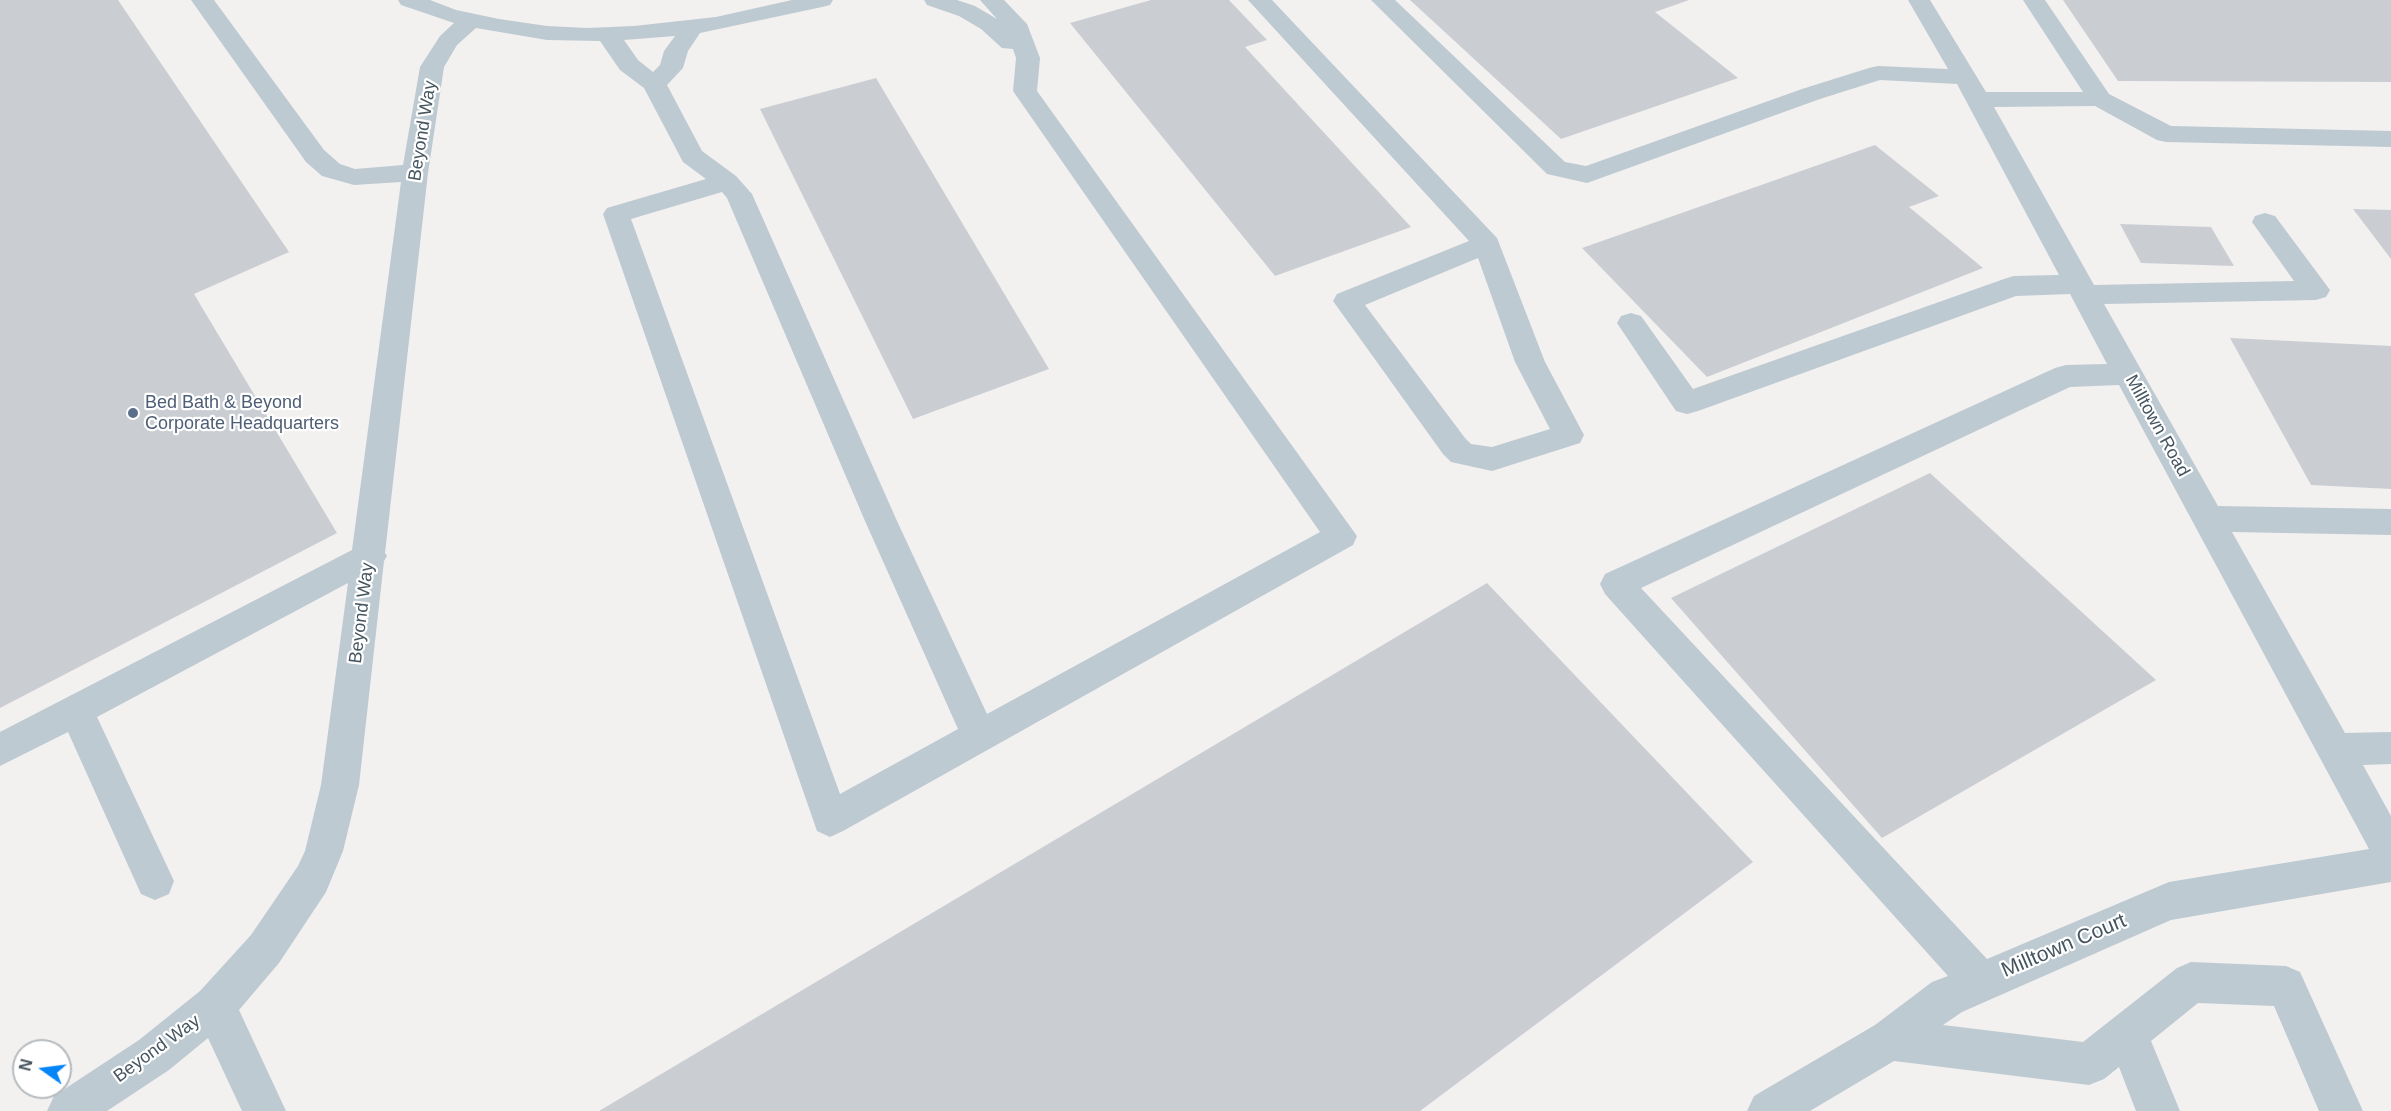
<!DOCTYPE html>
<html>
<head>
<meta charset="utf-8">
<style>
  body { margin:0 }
  #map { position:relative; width:2391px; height:1111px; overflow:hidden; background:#f3f0f0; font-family:Arial,sans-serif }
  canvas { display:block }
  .north { position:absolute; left:12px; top:1039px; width:60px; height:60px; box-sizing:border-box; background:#fff; border:2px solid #b5bbbf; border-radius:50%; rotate:284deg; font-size:16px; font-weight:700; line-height:24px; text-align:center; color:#465660 }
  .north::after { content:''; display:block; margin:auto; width:21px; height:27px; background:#0586f8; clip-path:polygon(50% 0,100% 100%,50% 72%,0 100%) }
</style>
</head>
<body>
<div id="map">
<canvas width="2391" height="1111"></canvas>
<div class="north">N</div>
</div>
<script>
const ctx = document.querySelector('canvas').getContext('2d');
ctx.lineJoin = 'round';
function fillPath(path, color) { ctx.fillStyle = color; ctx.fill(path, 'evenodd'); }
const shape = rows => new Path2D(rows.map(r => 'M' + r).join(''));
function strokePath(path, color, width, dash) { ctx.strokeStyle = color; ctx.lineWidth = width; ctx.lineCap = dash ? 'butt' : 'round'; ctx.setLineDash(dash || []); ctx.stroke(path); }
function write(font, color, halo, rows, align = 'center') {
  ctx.font = font + ' Arial,sans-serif'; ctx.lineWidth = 4.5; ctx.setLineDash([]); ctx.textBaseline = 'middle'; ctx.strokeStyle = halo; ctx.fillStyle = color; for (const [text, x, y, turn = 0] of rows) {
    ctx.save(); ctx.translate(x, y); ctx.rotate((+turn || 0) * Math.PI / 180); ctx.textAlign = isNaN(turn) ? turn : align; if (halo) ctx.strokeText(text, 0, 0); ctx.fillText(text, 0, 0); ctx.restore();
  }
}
fillPath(shape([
  [0,0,118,0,289,252,194,294,337,533,0,708],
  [1151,0,1229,0,1267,40,1245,47,1411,227,1275,276,1070,23],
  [1410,0,1689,0,1655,12,1738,78,1561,139],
  [2063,0,2391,0,2391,82,2118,81],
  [876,78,1049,369,913,419,760,109],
  [1875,145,1939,196,1909,207,1983,268,1707,377,1582,248],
  [2353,209,2391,210,2391,259],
  [2120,224,2211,227,2234,266,2141,263],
  [2230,338,2391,346,2391,489,2311,485],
  [1930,473,2156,680,1882,838,1671,598],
  [1487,583,1753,862,1420,1111,599,1111]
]), '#caced3');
fillPath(shape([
  [191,0,214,0,324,150,340,164,355,169,403,165,420,67,440,36,454,23,401,5,398,0,430,0,456,10,499,19,547,26,587,28,634,26,716,17,792,0,833,0,830,5,822,7,700,33,688,51,683,68,667,85,702,151,736,176,752,194,897,521,987,714,1320,532,1013,91,1016,58,1013,49,1002,48,981,29,959,16,927,5,924,0,957,0,975,6,997,19,980,0,1004,0,1027,24,1040,58,1037,91,1357,536,1353,545,843,831,830,837,817,831,603,214,607,208,706,179,683,162,644,88,620,70,600,41,547,40,476,28,457,45,444,67,428,173,385,553,387,556,384,561,359,785,343,851,326,892,279,963,239,1010,286,1111,242,1111,208,1038,169,1070,107,1111,47,1111,54,1096,139,1040,200,991,251,935,298,866,305,851,321,785,348,583,97,717,174,881,169,894,155,900,141,894,68,732,0,766,0,732,352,550,401,182,354,185,322,176,306,162,191,0],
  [675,36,664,51,660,65,653,72,638,60,624,40,675,36],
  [722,192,727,198,865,521,958,729,840,794,631,219,722,192],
  [1248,0,1272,0,1497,238,1545,362,1584,435,1580,443,1492,471,1451,462,1443,454,1333,301,1337,294,1469,241,1248,0],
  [1478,258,1515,362,1550,429,1492,447,1471,444,1465,438,1365,305,1478,258],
  [1371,0,1395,0,1565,162,1586,166,1802,89,1869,68,1878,66,1948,69,1908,0,1930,0,1986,92,2083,92,2023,0,2045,0,2109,94,2171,126,2391,131,2391,147,2166,142,2157,140,2095,106,1994,107,2094,285,2294,281,2252,222,2255,216,2265,213,2275,216,2330,290,2326,297,2316,300,2104,304,2218,506,2391,509,2391,535,2232,532,2345,733,2391,732,2391,764,2363,765,2391,816,2391,882,2171,920,1962,1012,1943,1025,2083,1042,2177,968,2191,962,2286,966,2300,972,2363,1111,2319,1111,2274,1006,2198,1003,2151,1041,2180,1111,2136,1111,2119,1067,2104,1079,2089,1085,1894,1061,1810,1111,1747,1111,1754,1096,1875,1025,1932,982,1948,976,1605,594,1600,584,1605,574,2055,368,2066,365,2107,364,2070,294,2016,296,1698,411,1687,414,1676,411,1617,323,1621,316,1631,313,1641,316,1693,389,2004,279,2014,276,2059,275,1957,84,1880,80,1820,99,1587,183,1547,174,1371,0],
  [2119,385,2369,849,2169,882,1987,959,1641,588,2070,387,2119,385]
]), '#bdcad1');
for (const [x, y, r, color] of [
  [133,413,6,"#5c6f8a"]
]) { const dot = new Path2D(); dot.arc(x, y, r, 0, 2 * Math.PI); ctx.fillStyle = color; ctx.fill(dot); strokePath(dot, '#fff', 2); }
write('18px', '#465660', '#fff', [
  ["Beyond Way",423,131,-81],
  ["Milltown Road",2157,426,61],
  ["Beyond Way",362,613,-83],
  ["Beyond Way",157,1049,-36]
]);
write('18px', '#4e5e75', '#fff', [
  ["Bed Bath & Beyond",145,403],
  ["Corporate Headquarters",145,424]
], 'left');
write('21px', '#465660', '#fff', [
  ["Milltown Court",2064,946,-23]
]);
</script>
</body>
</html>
